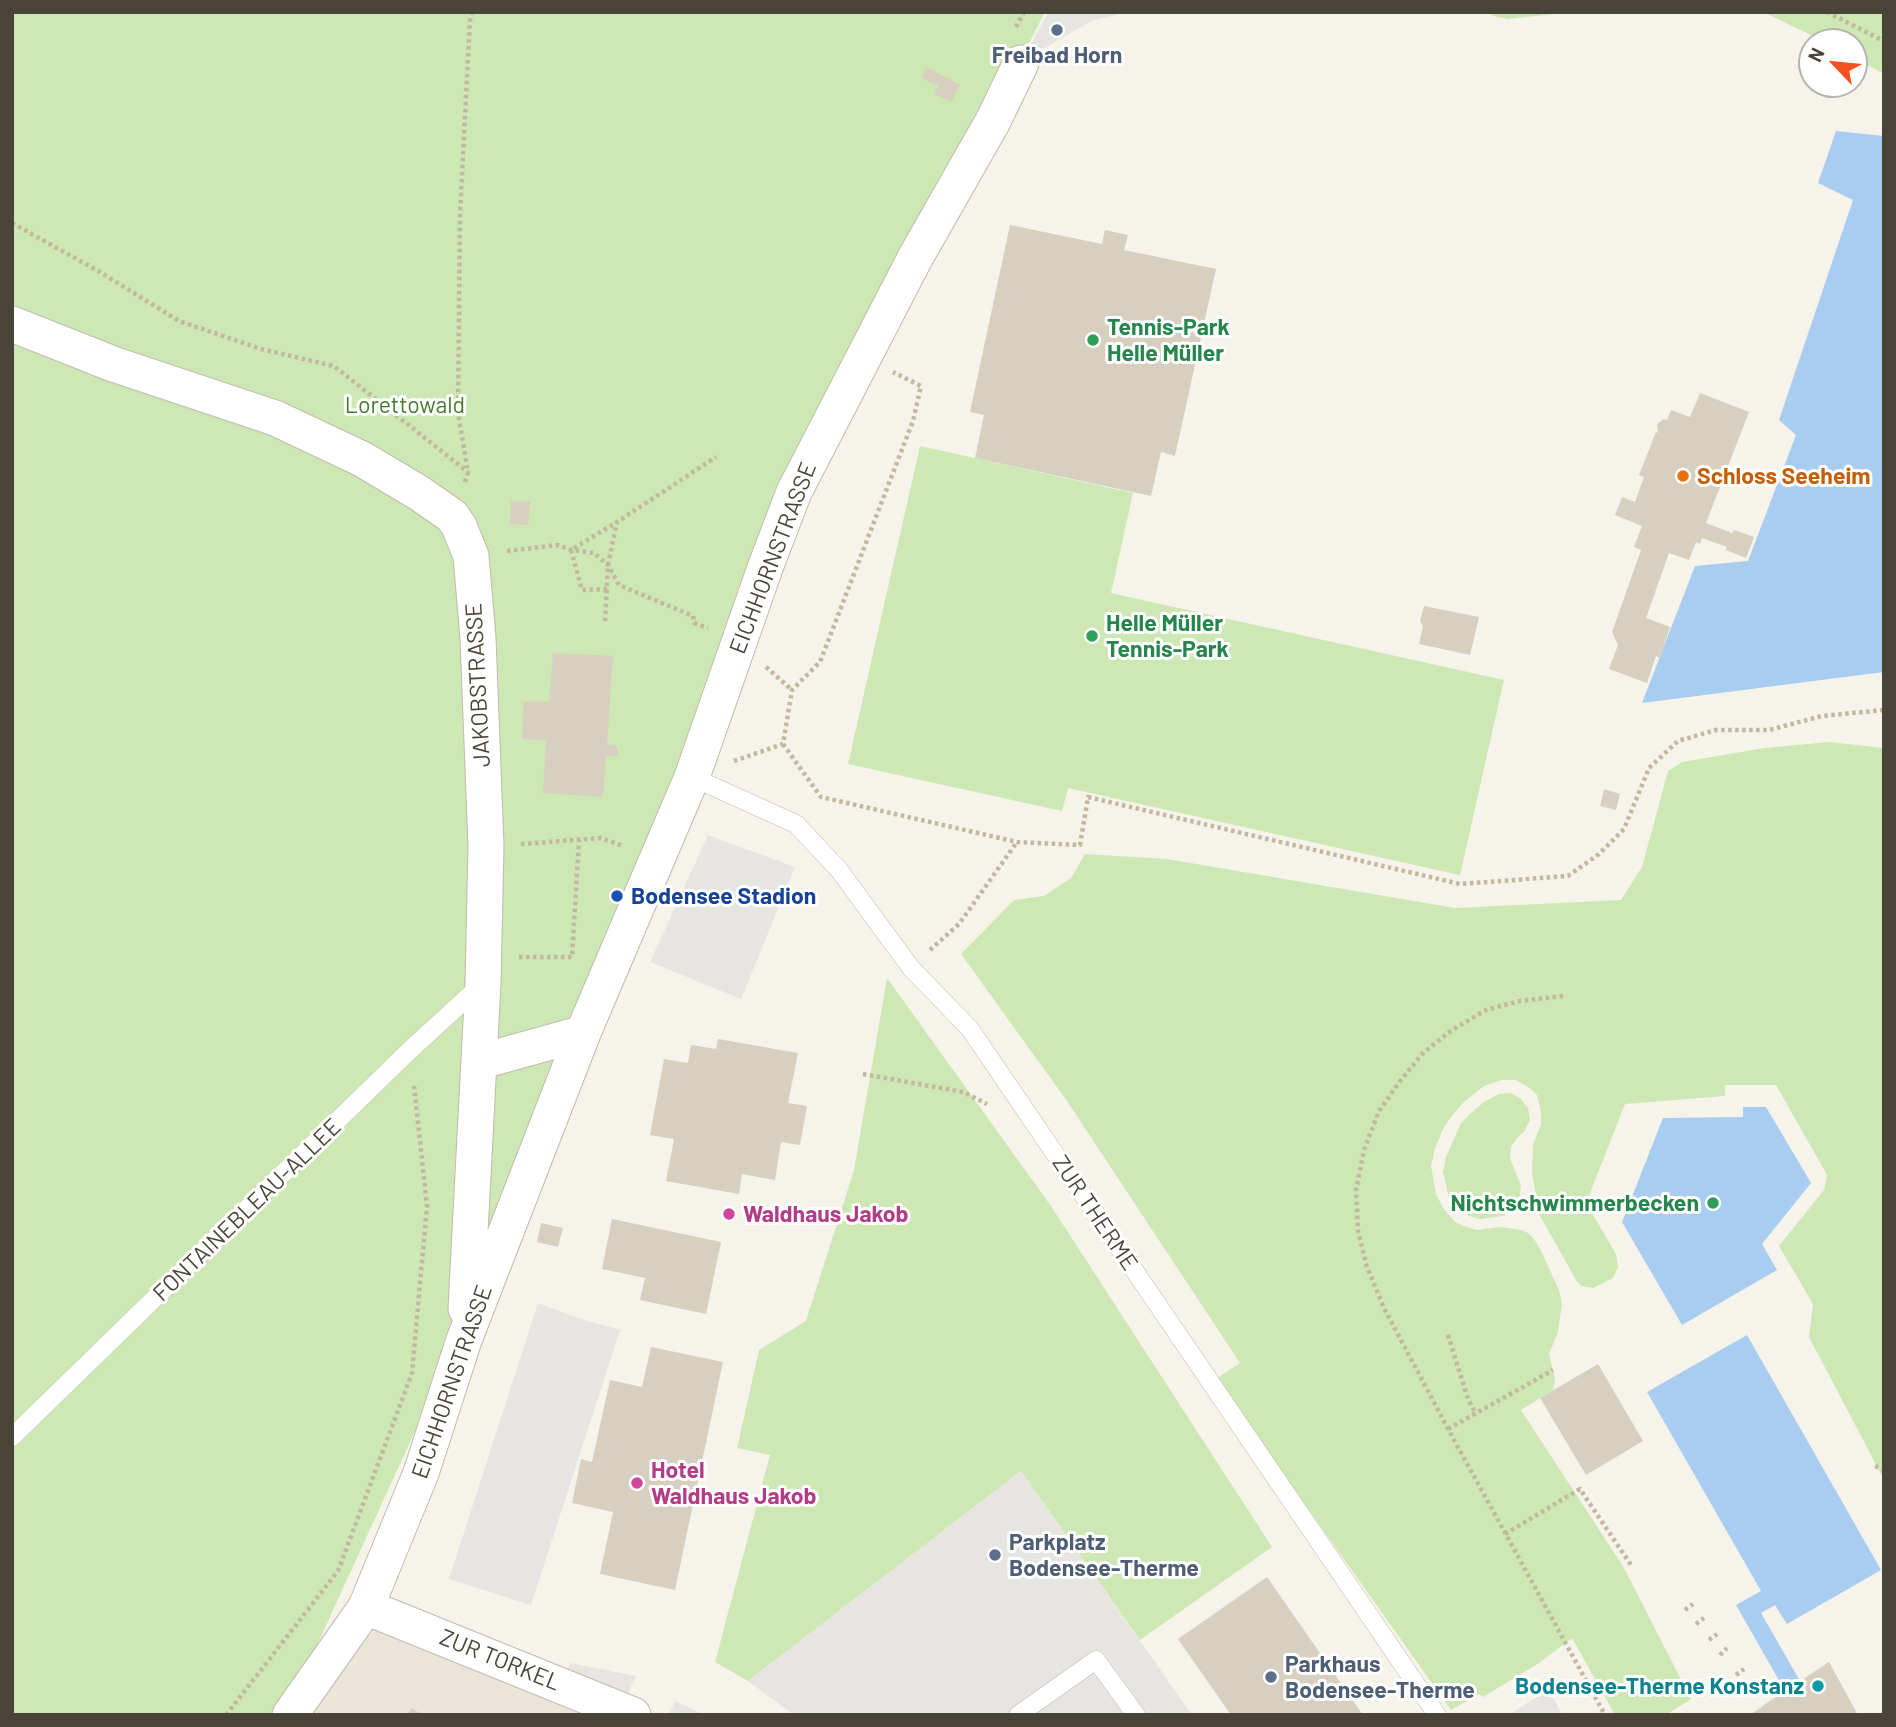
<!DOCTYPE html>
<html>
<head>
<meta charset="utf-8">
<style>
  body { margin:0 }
  #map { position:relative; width:1896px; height:1727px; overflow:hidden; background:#f5f3ea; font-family:Barlow,sans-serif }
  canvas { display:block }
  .frame { position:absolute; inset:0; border:14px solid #494438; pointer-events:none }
  .north { position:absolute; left:1798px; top:28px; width:70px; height:70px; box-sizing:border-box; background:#fff; border:2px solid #b6b4af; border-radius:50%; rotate:296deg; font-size:19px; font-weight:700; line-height:28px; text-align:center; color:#494438 }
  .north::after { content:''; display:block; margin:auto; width:24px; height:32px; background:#f75020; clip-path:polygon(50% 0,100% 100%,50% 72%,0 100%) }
</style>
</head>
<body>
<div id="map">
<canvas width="1896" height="1727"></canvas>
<div class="frame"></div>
<div class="north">N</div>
</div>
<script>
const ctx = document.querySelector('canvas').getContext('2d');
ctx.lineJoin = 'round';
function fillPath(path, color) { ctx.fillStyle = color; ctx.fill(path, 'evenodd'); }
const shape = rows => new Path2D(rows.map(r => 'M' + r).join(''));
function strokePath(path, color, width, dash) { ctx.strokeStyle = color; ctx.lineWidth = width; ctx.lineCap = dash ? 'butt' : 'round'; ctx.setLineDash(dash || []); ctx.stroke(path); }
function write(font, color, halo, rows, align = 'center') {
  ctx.font = font + ' Barlow,sans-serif'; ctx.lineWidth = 6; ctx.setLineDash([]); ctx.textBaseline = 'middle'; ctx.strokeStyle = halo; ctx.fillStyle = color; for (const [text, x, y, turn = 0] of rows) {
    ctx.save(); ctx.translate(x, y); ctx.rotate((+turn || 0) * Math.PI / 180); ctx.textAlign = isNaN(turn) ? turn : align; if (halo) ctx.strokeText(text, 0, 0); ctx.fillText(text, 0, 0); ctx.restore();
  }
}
fillPath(shape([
  [366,1607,633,1715,299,1715]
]), '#e9e5d9');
fillPath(shape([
  [12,12,1045,12,770,548,448,1359,285,1715,12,1715],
  [1486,12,1573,12,1508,19,1494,16],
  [1763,12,1884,12,1884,74,1854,57,1854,42,1825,42],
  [920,446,1133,493,1111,593,1504,680,1460,875,1068,788,1062,811,848,764],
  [1829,742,1884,748,1884,1480,1809,1337,1813,1304,1779,1246,1824,1190,1827,1175,1776,1085,1725,1085,1725,1096,1625,1104,1586,1203,1616,1254,1618,1267,1613,1278,1593,1288,1581,1286,1576,1280,1539,1214,1532,1172,1533,1145,1541,1124,1541,1112,1537,1095,1531,1089,1516,1080,1501,1080,1484,1086,1463,1103,1450,1118,1442,1131,1435,1149,1431,1166,1436,1194,1443,1208,1455,1222,1464,1226,1476,1230,1500,1227,1521,1230,1528,1233,1534,1239,1540,1249,1559,1290,1562,1304,1558,1332,1549,1354,1555,1379,1553,1390,1521,1410,1624,1568,1691,1699,1666,1715,1615,1715,1572,1638,1539,1663,1483,1697,1479,1694,1451,1710,1216,1379,1240,1363,1067,1101,961,954,1014,900,1044,896,1071,878,1085,854,1167,859,1455,908,1621,900,1642,867,1668,771,1682,762,1765,748],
  [887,978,1051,1206,1272,1547,1140,1640,1021,1471,748,1681,715,1662,770,1455,737,1448,759,1350,806,1321,854,1170],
  [1510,1093,1520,1098,1528,1108,1530,1120,1524,1132,1517,1138,1511,1147,1510,1159,1521,1185,1520,1195,1515,1208,1503,1216,1480,1219,1469,1216,1456,1208,1449,1198,1443,1172,1446,1157,1461,1123,1471,1113,1484,1102,1499,1094]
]), '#cde8b4');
fillPath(shape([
  [1048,12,1130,12,1094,20,1058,40,1021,63],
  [708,835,795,867,741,999,650,962],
  [538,1303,581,1319,620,1330,531,1605,449,1579],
  [1021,1471,1192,1715,794,1715,748,1681],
  [570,1663,636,1676,624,1702,564,1677],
  [1549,1689,1562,1715,1509,1715],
  [675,1701,705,1715,668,1715]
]), '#e7e5e2');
fillPath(shape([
  [1836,131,1884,136,1884,672,1642,703,1695,566,1748,561,1796,435,1779,420,1853,200,1818,183],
  [1743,1107,1766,1107,1811,1183,1762,1244,1777,1270,1682,1325,1622,1222,1663,1118,1743,1117],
  [1747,1335,1881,1570,1787,1624,1775,1605,1761,1613,1800,1681,1785,1691,1736,1605,1761,1591,1647,1392]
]), '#a8cdf0');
fillPath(shape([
  [926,67,960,85,951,102,934,94,938,86,921,78],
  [1010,225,1102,244,1105,230,1128,235,1124,250,1216,269,1175,456,1161,452,1151,496,975,458,984,415,970,412],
  [1700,393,1749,412,1706,523,1732,533,1734,530,1754,537,1746,558,1726,550,1727,547,1702,538,1700,544,1696,542,1689,560,1669,553,1646,618,1670,627,1660,658,1656,656,1647,683,1609,669,1618,645,1612,632,1641,550,1634,547,1642,526,1615,515,1622,497,1635,502,1644,477,1639,475,1656,432,1658,433,1657,424,1664,419,1667,420,1671,410,1690,417],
  [511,501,530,502,528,525,510,524],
  [1424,606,1479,617,1470,655,1419,644,1423,626,1420,621],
  [553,653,613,656,607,744,616,745,618,752,616,756,606,757,603,797,543,793,546,740,522,739,524,701,549,702],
  [1604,789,1620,794,1616,810,1600,806],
  [718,1039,798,1053,788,1103,807,1106,800,1145,781,1142,775,1180,742,1174,739,1194,666,1181,674,1139,650,1135,664,1059,688,1063,691,1045,716,1049],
  [612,1219,721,1242,706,1314,640,1300,645,1278,602,1269],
  [541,1223,563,1228,558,1247,537,1242],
  [651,1347,723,1362,675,1590,600,1574,613,1512,572,1503,581,1459,592,1462,610,1380,642,1387],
  [1598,1364,1643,1441,1586,1475,1540,1398],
  [1267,1577,1363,1715,1231,1715,1178,1639],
  [1829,1662,1858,1715,1750,1715,1770,1701],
  [412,1708,422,1715,407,1715]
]), '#d7cfc0');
const lane = shape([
  [692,777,796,824,839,870,911,968,970,1029,1437,1715],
  [12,1437,410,1050,481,985],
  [1018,1715,1096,1660,1136,1715]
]);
const street = shape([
  [12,324,113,364,275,418,362,459,419,493,452,516,459,526,471,556,478,638,486,846,483,983,466,1309],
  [479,1062,583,1033],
  [366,1607,633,1715],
  [290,1715,366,1607,421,1473,464,1340,583,1033,692,777,765,568,794,492,915,258,993,121,1021,63]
]);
strokePath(lane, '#c1bbad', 19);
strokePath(street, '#c1bbad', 37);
strokePath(shape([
  [1827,12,1884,41],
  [1016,27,1024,12],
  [12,223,100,272,179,321,261,349,334,366,468,472],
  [465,482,468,472,458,413,460,214,470,20,472,12],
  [507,551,558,545,571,550,594,553,608,565,619,585,693,616,694,623,708,628],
  [607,589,582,590,571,550,617,522],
  [605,621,608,565,617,522,716,457],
  [766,667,792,690],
  [783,744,821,797,1017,842,1080,845,1088,797,1460,884,1568,876,1599,854,1624,829,1649,768,1678,741,1716,730,1769,730,1822,716,1884,710],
  [734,761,783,744,792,690,820,662,913,421,921,386,893,372],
  [521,844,601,838,623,846],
  [930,950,959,924,1017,842],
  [519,957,572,957,579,840],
  [1563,996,1520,1001,1486,1010,1452,1030,1422,1054,1401,1080,1379,1111,1364,1150,1356,1190,1358,1231,1367,1267,1384,1308,1448,1429,1605,1715],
  [863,1074,963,1092,987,1104],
  [1448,1335,1468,1399,1476,1414],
  [1448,1429,1553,1370],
  [1875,1466,1884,1470],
  [1505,1534,1580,1489,1631,1565],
  [1685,1610,1693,1604],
  [1696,1624,1704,1618],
  [1709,1640,1717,1634],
  [1720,1655,1727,1648],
  [1736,1675,1744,1669],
  [226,1715,338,1571,412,1373,427,1206,414,1086]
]), '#c2b89e', 4.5, [3.5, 3.5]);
strokePath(lane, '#fff', 18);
strokePath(street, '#fff', 35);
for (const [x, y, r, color] of [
  [1057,30,7,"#5c6f8a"],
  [1093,340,7,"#2e9e5b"],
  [1683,476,7,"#e8710a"],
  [1092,636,7,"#2e9e5b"],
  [617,896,7,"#1a4fb4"],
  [1713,1203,7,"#2e9e5b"],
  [729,1214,7,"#d1479c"],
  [637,1483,7,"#d1479c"],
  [995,1555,7,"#5c6f8a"],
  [1271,1677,7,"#5c6f8a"],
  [1818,1686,7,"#0f9aa8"]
]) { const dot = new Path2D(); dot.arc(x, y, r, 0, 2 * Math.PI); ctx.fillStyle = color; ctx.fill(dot); strokePath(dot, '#fff', 2.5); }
write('bold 23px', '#4e5e75', '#fff', [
  ["Freibad Horn",1057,55,"center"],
  ["Parkplatz",1009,1542],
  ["Bodensee-Therme",1009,1568],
  ["Parkhaus",1285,1664],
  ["Bodensee-Therme",1285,1690]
], 'left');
write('bold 23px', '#27864d', '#fff', [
  ["Tennis-Park",1107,327],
  ["Helle Müller",1107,353],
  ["Helle Müller",1106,623],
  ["Tennis-Park",1106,649],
  ["Nichtschwimmerbecken",1699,1203,"right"]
], 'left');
write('23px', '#447b2b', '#fff', [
  ["Lorettowald",405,405]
]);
write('bold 23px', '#c56008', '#fff', [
  ["Schloss Seeheim",1697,476]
], 'left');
write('23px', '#494438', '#fff', [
  ["EICHHORNSTRASSE",773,558,-69],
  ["JAKOBSTRASSE",478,685,-93],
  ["FONTAINEBLEAU-ALLEE",247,1210,-44],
  ["ZUR THERME",1095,1213,56],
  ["EICHHORNSTRASSE",452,1382,-71],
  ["ZUR TORKEL",500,1660,22]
]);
write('bold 23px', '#164399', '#fff', [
  ["Bodensee Stadion",631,896]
], 'left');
write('bold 23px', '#b23c85', '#fff', [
  ["Waldhaus Jakob",743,1214],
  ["Hotel",651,1470],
  ["Waldhaus Jakob",651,1496]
], 'left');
write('bold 23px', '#0d838f', '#fff', [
  ["Bodensee-Therme Konstanz",1804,1686]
], 'right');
</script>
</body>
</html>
